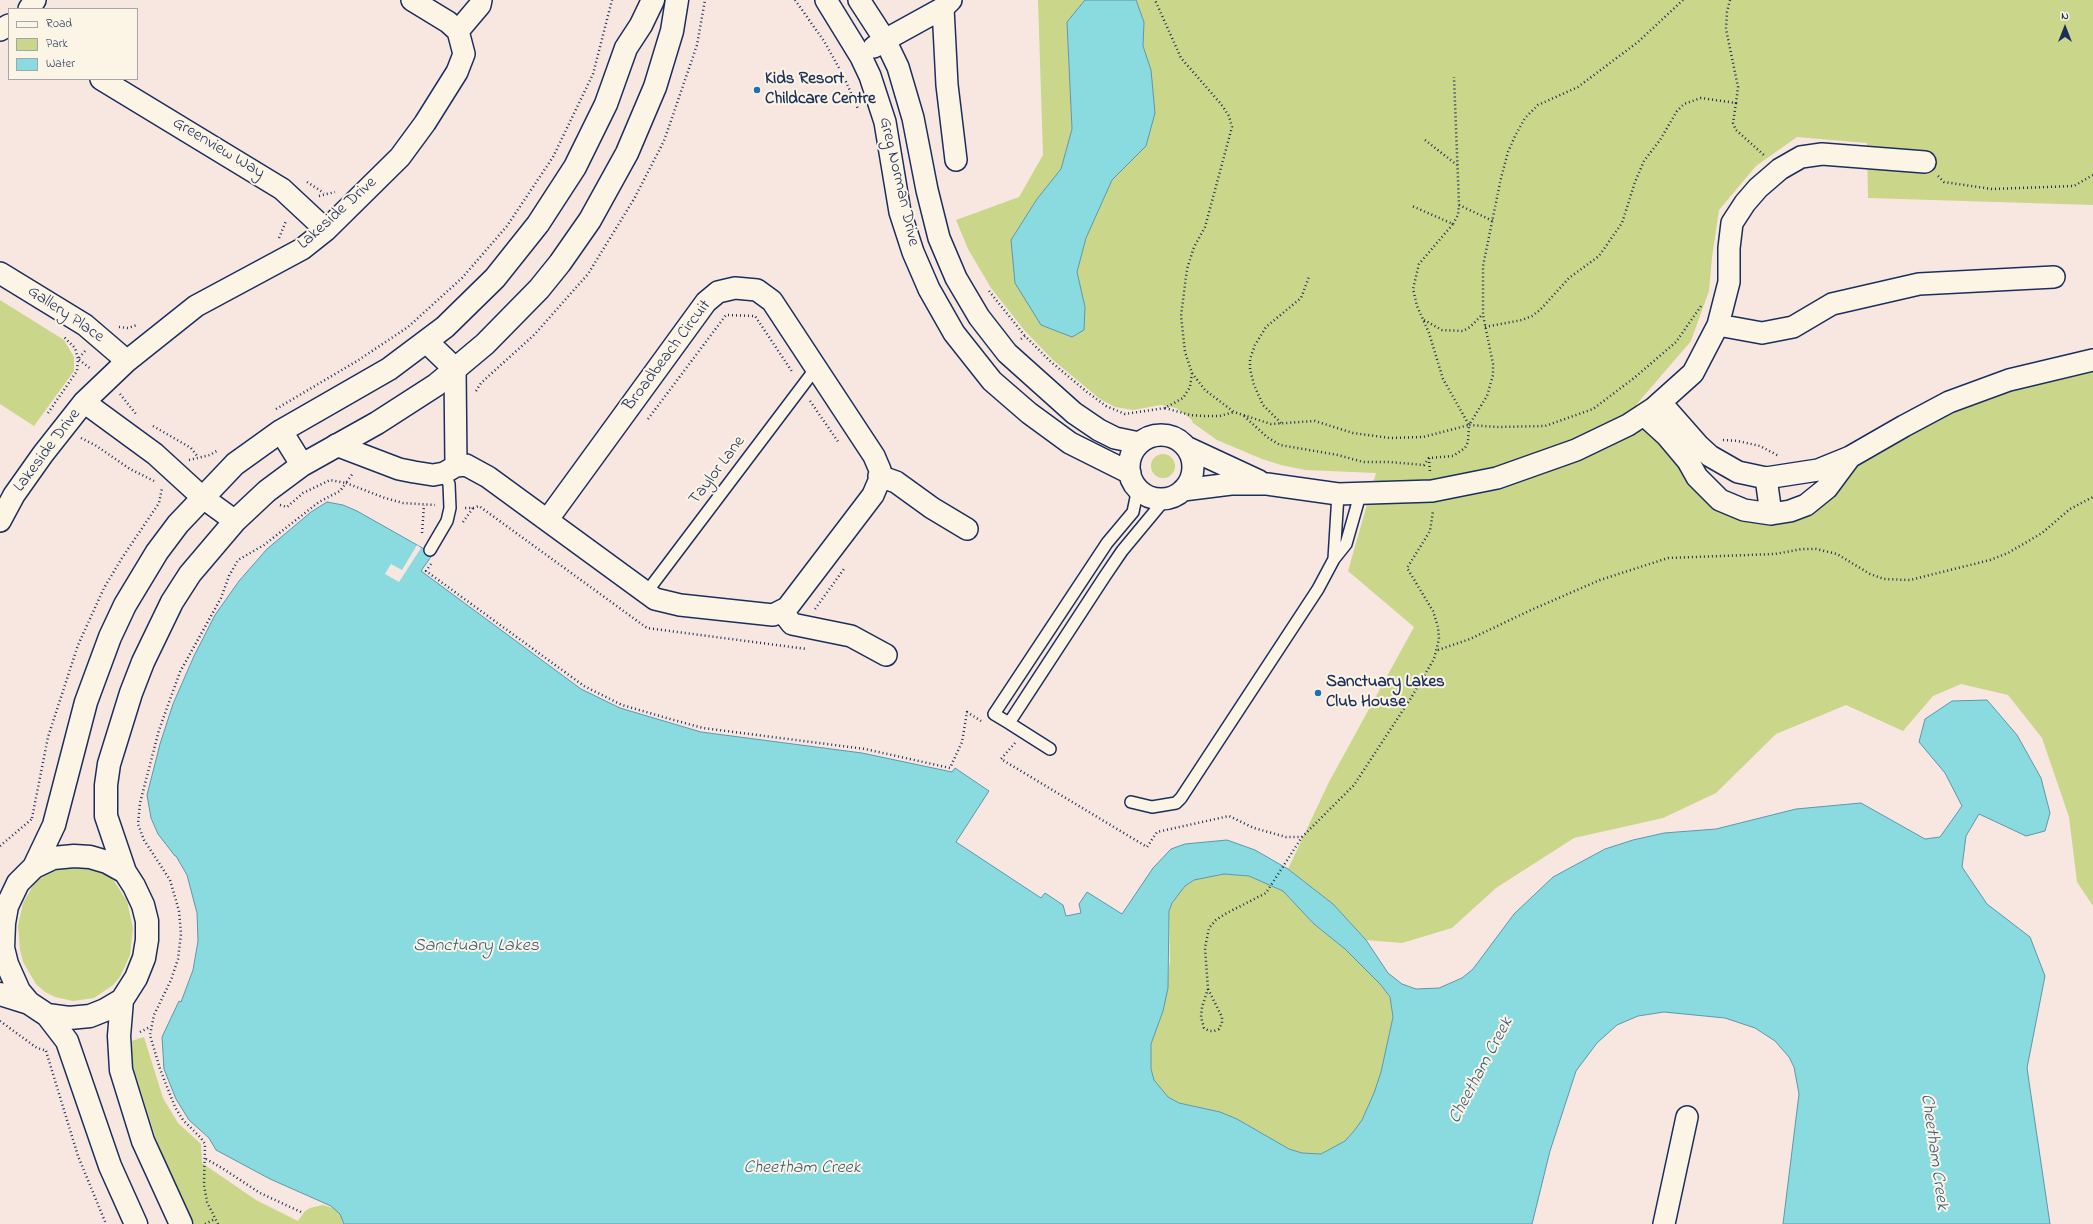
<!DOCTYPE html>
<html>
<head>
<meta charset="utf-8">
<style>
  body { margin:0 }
  #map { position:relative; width:2093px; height:1224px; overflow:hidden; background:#f7e7e0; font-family:"Indie Flower",sans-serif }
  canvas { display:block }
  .legend { position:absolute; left:8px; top:8px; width:130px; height:72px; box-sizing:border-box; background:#fcf5e5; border:1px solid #a2a6af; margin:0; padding:5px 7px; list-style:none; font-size:12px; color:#1b2f5e }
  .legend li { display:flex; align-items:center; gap:8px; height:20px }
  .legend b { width:20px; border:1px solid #a2a6af }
  .north { position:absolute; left:2045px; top:8px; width:40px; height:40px; -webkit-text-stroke:3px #fcf5e5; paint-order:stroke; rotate:0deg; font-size:11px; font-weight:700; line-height:16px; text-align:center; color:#1b2f5e }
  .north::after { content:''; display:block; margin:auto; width:14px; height:18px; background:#1b2f5e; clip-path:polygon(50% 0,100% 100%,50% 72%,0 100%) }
</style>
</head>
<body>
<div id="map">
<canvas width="2093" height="1224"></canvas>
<ul class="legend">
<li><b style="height:5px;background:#fcf5e5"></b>Road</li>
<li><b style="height:11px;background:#cad689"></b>Park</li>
<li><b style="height:11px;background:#8adbe0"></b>Water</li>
</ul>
<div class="north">N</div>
</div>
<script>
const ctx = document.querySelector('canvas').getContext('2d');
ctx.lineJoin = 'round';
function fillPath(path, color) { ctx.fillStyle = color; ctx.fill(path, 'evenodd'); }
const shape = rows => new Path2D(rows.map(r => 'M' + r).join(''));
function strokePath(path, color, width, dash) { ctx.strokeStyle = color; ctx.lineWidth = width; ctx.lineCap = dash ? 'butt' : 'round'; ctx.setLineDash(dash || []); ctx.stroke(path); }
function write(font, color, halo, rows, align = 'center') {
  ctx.font = font + ' "Indie Flower",sans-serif'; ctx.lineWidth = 4; ctx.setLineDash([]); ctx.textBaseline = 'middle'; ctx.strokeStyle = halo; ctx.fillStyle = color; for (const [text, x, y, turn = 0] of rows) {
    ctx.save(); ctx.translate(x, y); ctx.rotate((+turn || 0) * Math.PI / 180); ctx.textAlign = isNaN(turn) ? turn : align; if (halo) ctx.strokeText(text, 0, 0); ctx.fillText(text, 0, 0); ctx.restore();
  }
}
fillPath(shape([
  [1038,0,1085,0,1067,22,1072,129,1061,169,1037,199,1011,240,1085,307,1077,272,1086,238,1112,180,1146,146,1151,70,1143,46,1144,22,1136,0,2093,0,2093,205,1868,198,1867,143,1797,137,1756,166,1719,210,1712,257,1709,291,1691,341,1636,405,1656,437,1688,475,1774,518,1836,485,1874,451,1937,416,2001,392,2093,370,2093,906,2077,882,2069,817,2042,738,2008,695,1961,684,1933,696,1903,731,1846,705,1776,734,1716,793,1663,818,1574,838,1496,888,1452,928,1402,943,1366,940,1333,904,1288,869,1329,782,1414,627,1348,571,1376,473,1305,470,1281,465,1262,459,1217,440,1193,423,1191,419,1176,408,1161,405,1133,410,1115,407,1100,399,1053,360,1025,331,991,288,968,249,956,220,1019,197,1043,155],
  [0,300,64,340,74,357,74,371,34,426,0,404],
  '1151 466a12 12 0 1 1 24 0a12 12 0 1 1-24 0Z',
  [76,863,105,873,114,881,127,901,133,928,130,955,120,977,113,985,94,998,73,1001,55,997,45,992,36,984,23,962,20,950,18,926,23,903,35,882,54,868],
  [1224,874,1249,876,1283,891,1314,924,1345,949,1381,985,1390,998,1393,1017,1381,1072,1374,1093,1362,1120,1354,1131,1345,1141,1321,1154,1302,1153,1289,1149,1237,1119,1220,1112,1179,1103,1168,1097,1154,1080,1151,1068,1151,1044,1163,1011,1170,961,1169,911,1172,903,1185,886,1194,880],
  [144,1037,163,1098,178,1123,201,1144,202,1163,256,1200,298,1221,305,1211,310,1208,323,1205,336,1209,340,1214,344,1224,194,1224,173,1181,155,1136,133,1066,131,1041]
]), '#cad689');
const water = shape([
  [1085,0,1136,0,1144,22,1143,46,1151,70,1155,113,1146,146,1112,180,1086,238,1077,272,1085,307,1084,330,1072,337,1041,325,1015,283,1011,240,1037,199,1061,169,1072,129,1067,22,1085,0],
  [327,502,343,505,357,511,433,554,421,571,581,689,620,708,701,732,862,753,952,772,955,768,989,791,956,842,1041,898,1045,893,1063,905,1066,916,1081,913,1079,904,1087,892,1122,914,1153,868,1171,849,1185,844,1227,840,1255,850,1288,869,1333,904,1366,940,1388,973,1402,984,1416,989,1439,988,1462,978,1473,969,1514,914,1553,877,1605,849,1633,840,1664,833,1716,829,1796,809,1861,803,1925,839,1940,837,1962,806,1945,773,1919,742,1925,719,1952,701,1987,700,2017,735,2041,778,2050,813,2045,831,2026,836,1979,814,1966,836,1962,867,1987,904,2030,937,2045,976,2027,1068,2050,1224,1783,1224,1799,1094,1794,1067,1789,1057,1775,1041,1755,1028,1725,1018,1664,1012,1638,1016,1617,1025,1597,1043,1576,1071,1550,1151,1532,1224,344,1224,340,1214,331,1206,270,1179,216,1150,209,1138,189,1120,176,1099,164,1069,162,1037,179,1001,181,1002,193,970,198,941,197,913,187,875,176,856,175,856,158,834,151,818,147,795,160,744,173,704,194,656,215,615,239,581,267,549,311,512,327,502],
  [1224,874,1249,876,1283,891,1314,924,1345,949,1381,985,1390,997,1393,1017,1381,1072,1374,1093,1362,1120,1354,1131,1345,1141,1321,1154,1302,1153,1289,1149,1237,1119,1220,1112,1179,1103,1168,1097,1154,1080,1151,1069,1151,1044,1163,1011,1168,988,1169,911,1172,903,1185,886,1194,880,1224,874]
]);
fillPath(water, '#8adbe0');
strokePath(water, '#5e96ac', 1);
fillPath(shape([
  [417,545,421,548,399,582,385,574,391,564,402,570]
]), '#f7e7e0');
const service = shape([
  [1138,488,1133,512,1107,543,994,714,1009,723,1105,576,1122,551,1166,498],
  [430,550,447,521,450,508,449,484,444,473],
  [1334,559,1338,494],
  [646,593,816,368],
  [1009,723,1050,749],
  [1131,802,1152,807,1176,803,1181,798,1318,589,1334,559,1346,544,1360,495]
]);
const minor = shape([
  [412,0,448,22,458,31],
  [826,0,861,57,870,76,885,122,900,212,913,252,929,289,954,333,992,381,1029,413,1070,443,1130,473],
  [859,0,885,40,898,67,913,118,927,190,939,238,956,278,979,317,1007,353,1074,413,1099,430,1115,438,1139,443],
  [943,8,947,85,956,160],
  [29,9,35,0],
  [0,30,9,25],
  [874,47,885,40,943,8,951,0],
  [101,79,282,189,326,230],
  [0,273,85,325,127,361],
  [1718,325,1762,333,1793,327,1832,304,1919,284,2054,277],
  [84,402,155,454,202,497,235,521],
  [1661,403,1698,445,1710,456,1738,472,1766,478,1818,470,1850,457,1904,426,1949,402,2009,380,2093,360],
  [1644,415,1667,436,1688,461,1697,477,1720,500,1744,510,1771,514,1790,511,1806,505,1827,488,1850,457],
  '1129 467a32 32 0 1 1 64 0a32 32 0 1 1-64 0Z',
  [336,445,399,469,414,472,433,475,444,473,456,466,455,369],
  [1188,448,1259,481],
  [456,466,466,465,488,477,655,599,680,605,773,615,787,608,873,495,879,481,880,470,874,456,772,301,757,290,735,288,718,292,706,302,548,519],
  [879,476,896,482,932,508,967,529],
  [1766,478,1771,514],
  [1183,490,1231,484,1267,484,1338,494,1432,491,1497,478,1576,450,1628,425,1654,408,1693,373,1718,325,1729,282,1729,248,1732,223,1745,203,1758,188,1780,169,1801,157,1822,154,1925,162],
  [0,521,14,495,43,454,84,402,127,361,196,306,302,249,326,230,400,157,425,123,457,72,464,54,458,31,480,5,481,0],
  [782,611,792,624,851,636,886,655],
  [1664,1224,1687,1117]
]);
const tertiary = shape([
  [427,342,455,369],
  [281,431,302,465],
  [34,867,53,858,74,856,90,857,107,862,125,872,134,886,143,905,147,921,147,940,144,958,136,978,122,1000,105,1010,90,1016,69,1018,47,1015,29,1003,19,991,7,964,3,948,4,923,7,906,18,883,34,867,54,825,86,702,110,637,125,605,157,552,178,524,235,464,281,431,389,369,445,327,495,278,538,224,575,167,606,104,626,48,641,25,653,0],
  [125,872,106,816,106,785,109,764,131,693,143,662,172,602,190,574,235,521,267,491,302,465,377,423,436,385,485,344,539,289,560,263,590,220,627,153,655,87,672,31,677,0],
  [0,994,29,1003],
  [122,1000,119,1036,121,1070,143,1141,181,1224],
  [47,1015,67,1041,110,1166,136,1224]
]);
strokePath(service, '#1b2f5e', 14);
strokePath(minor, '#1b2f5e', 24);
strokePath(tertiary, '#1b2f5e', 25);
strokePath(shape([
  [795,0,824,41,843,75,858,109],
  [1683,0,1638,42,1578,87,1538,105,1525,118,1515,136,1508,152,1501,178,1483,266,1483,315,1493,364,1493,375,1487,396,1469,425,1498,427,1545,426,1593,409,1634,378,1676,342,1701,306],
  [1736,103,1733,123,1736,130,1765,156],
  [1425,140,1457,165],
  [1938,176,1944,182,1992,189,2074,186,2093,175],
  [307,182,324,193],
  [319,196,335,192],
  [1459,205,1493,221],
  [1453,224,1458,215,1459,205,1454,77],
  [279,238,286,221],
  [989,291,1025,336],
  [1424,320,1442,330,1463,331,1470,327,1482,315],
  [119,327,128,328,137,325],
  [1485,327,1522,320,1532,316,1540,310,1569,278,1599,256,1622,223,1635,182,1644,161,1660,140,1677,111,1684,104,1701,98,1736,103,1738,87,1726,29,1727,12,1730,0],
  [1021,339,1025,336,1050,361,1087,392,1106,406,1125,414,1165,408,1183,398,1190,387,1192,373,1185,352,1181,316,1187,269,1194,247,1205,227,1232,127,1229,116,1221,104,1181,58,1155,0],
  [85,351,78,359,91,369],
  [1192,373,1205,390,1234,412,1271,424,1315,421,1353,433,1390,438,1423,437,1469,425],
  [476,391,481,383,535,334,588,274,634,199,664,141,697,45,705,0],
  [120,394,136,414],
  [810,401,839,443],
  [1165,408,1190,415,1205,416,1220,416,1234,412],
  [276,409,357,361,408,327,462,278,507,226,553,157,593,74,612,0],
  [48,413,77,371,78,359,75,348,63,336],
  [1244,416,1267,437,1280,445,1338,455,1363,462,1389,462,1424,465,1429,458,1453,456,1465,448,1468,442,1469,425,1443,379,1429,333,1417,306,1413,289,1419,264,1453,224,1412,206],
  [648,419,726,315,755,316,793,373],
  [1281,423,1263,405,1254,385,1250,369,1250,359,1255,345,1266,327,1301,298,1309,277],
  [153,426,191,448,198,457],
  [81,438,95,445,130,469,154,481],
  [1723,440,1738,441,1760,446,1779,456],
  [1429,458,1430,472],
  [189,460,210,455,218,450],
  [280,505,287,507,303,493,330,480,346,483,353,473],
  [473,508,479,506,647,628,807,649],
  [463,522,473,508,465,508],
  [422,533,424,505],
  [431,564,426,571,584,686,622,705,670,719,703,728,865,749,950,768,962,742,967,712,981,721],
  [815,609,844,569],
  [1438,650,1470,639,1531,610,1600,580,1668,558,1775,554,1802,549,1816,549,1837,554,1870,574,1884,579,1910,580,1990,560,2008,553,2042,533,2070,509,2093,497],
  [1015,743,1001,759,1147,847,1157,832,1229,816,1254,828,1286,837,1302,837],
  [32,818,48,737,78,645,104,588,122,558,159,503,162,488],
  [0,846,33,818],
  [1208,989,1222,1017,1222,1023,1219,1029,1214,1031,1209,1031,1204,1028,1201,1017,1202,1007,1208,989,1205,948,1209,928,1216,920,1225,914,1266,893,1302,837,1354,785,1411,698,1434,659,1439,639,1438,627,1433,611,1407,568,1430,531,1433,511],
  [0,1021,37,1048,47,1051],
  [140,1032,150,1027],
  [46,1051,78,1156,106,1224],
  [206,1159,222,1168,260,1193,301,1212],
  [205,1224,215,1219],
  [218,1224,207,1202,204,1185,205,1144,201,1138,183,1120,175,1107,160,1069,150,1035,154,1015,171,980,178,959,181,934,179,911,170,880,144,840,138,824,140,803,159,730,180,672,221,598,229,576,238,560,264,545,319,502,340,491,346,483,385,498,403,503,435,505]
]), '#1b2f5e', 2.5, [1, 3]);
strokePath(service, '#fcf5e5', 11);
strokePath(minor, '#fcf5e5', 21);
strokePath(tertiary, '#fcf5e5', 22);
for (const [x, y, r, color] of [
  [757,90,4,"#1f6fb2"],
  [1318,693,4,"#1f6fb2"]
]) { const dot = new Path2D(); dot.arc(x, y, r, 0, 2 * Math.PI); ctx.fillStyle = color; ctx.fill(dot); strokePath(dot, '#fcf5e5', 1.5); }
write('bold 17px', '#1b2f5e', '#fcf5e5', [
  ["Kids Resort",765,80],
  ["Childcare Centre",765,100],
  ["Sanctuary Lakes",1326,683],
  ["Club House",1326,703]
], 'left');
write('17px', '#1b2f5e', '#fcf5e5', [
  ["Greenview Way",218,149,31],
  ["Greg Norman Drive",898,182,77],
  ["Lakeside Drive",338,214,-42],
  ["Gallery Place",65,315,34],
  ["Broadbeach Circuit",668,356,-53],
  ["Lakeside Drive",48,451,-53],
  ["Taylor Lane",718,471,-53]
]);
write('italic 18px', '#375a7e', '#fcf5e5', [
  ["Sanctuary Lakes",476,947],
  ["Cheetham Creek",1482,1071,-62],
  ["Cheetham Creek",1933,1152,82],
  ["Cheetham Creek",802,1169]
]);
</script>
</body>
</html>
